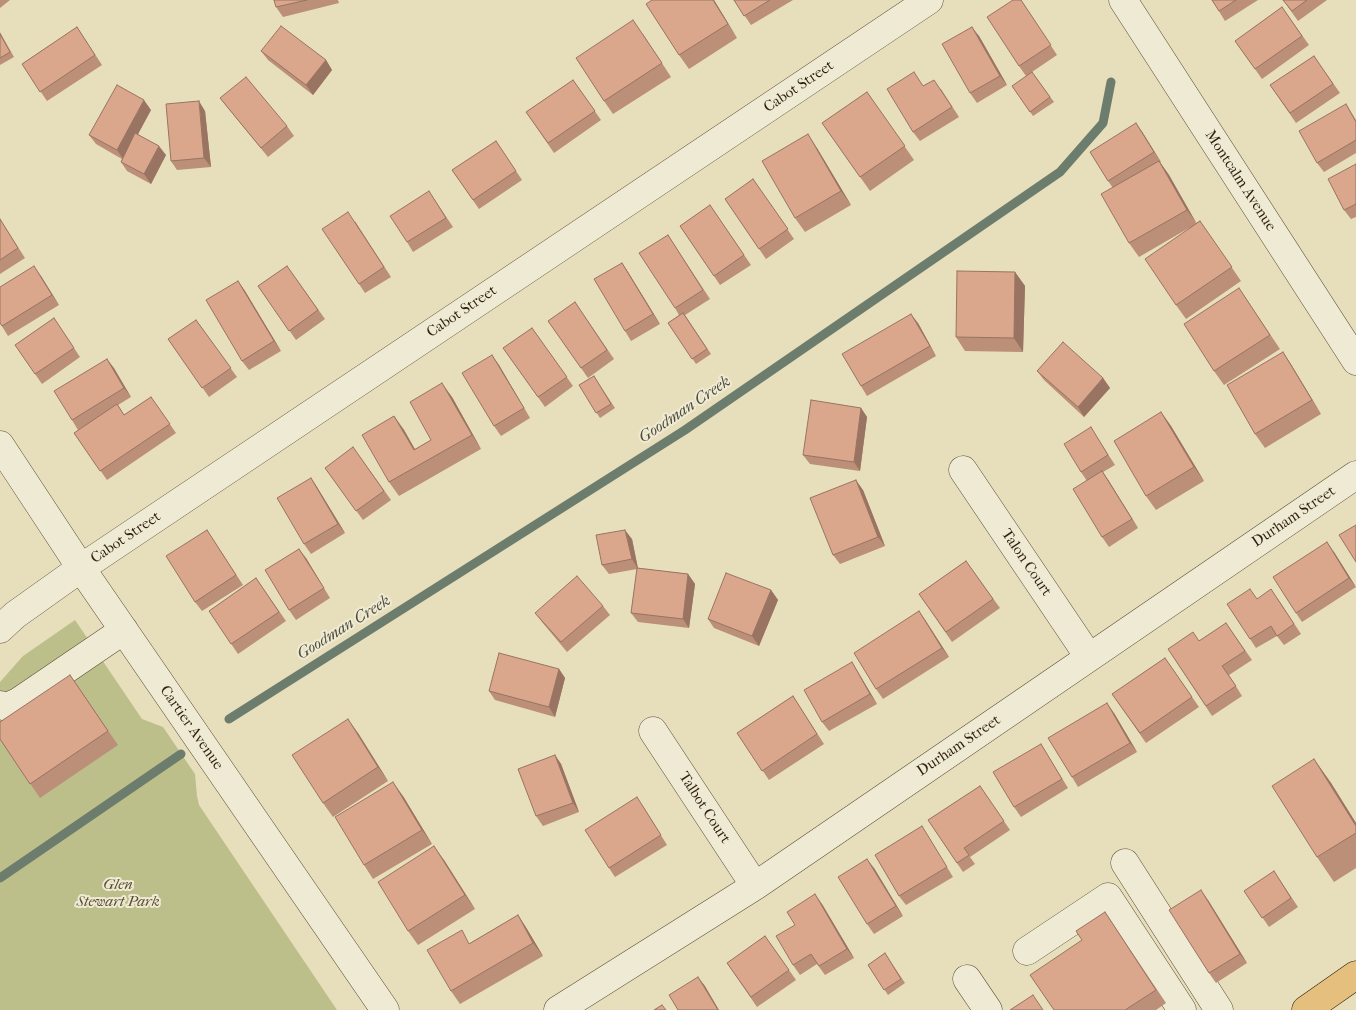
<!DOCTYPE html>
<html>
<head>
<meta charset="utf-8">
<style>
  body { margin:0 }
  canvas { display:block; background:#e7debb }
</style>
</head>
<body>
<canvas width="1356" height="1010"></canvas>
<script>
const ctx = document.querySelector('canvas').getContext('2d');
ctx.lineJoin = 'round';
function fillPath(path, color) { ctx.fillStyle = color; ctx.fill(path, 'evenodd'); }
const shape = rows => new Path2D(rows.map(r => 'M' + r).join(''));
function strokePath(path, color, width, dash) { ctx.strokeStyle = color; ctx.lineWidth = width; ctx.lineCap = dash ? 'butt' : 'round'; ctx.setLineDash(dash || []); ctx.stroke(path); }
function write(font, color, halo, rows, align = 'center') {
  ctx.font = font + ' "IM FELL French Canon",serif'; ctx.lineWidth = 4; ctx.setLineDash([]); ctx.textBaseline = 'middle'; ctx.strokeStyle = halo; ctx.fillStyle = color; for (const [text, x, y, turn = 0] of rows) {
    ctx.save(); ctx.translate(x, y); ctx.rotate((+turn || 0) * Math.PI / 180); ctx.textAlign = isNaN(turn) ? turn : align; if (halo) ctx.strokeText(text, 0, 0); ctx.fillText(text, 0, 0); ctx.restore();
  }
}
fillPath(shape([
  [75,620,142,719,163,727,195,774,197,796,199,805,337,1010,0,1010,0,682,23,656]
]), '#bdbf8b');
strokePath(shape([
  [229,719,685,430,1060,172,1103,123,1111,82],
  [0,878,181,754]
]), '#6d7d6d', 9);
const minor = shape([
  [1123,0,1356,361],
  [0,445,81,568,385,1010],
  [963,470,1089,657],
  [0,629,15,615,81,568,929,0],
  [0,705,7,707,18,702,124,630],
  [653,731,755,886],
  [1125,863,1219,1010],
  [1027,951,1108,897,1182,1010],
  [967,979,988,1010],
  [558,1010,755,886,1356,475]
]);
const major = shape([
  [1306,1010,1356,975]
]);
strokePath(minor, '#5c4e39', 29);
strokePath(major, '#2e1e0e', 29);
strokePath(minor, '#efead3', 28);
strokePath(major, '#e4bf7e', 28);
fillPath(shape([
  [0,0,10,0,0,8],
  [274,0,338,0,339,3,283,17,276,7],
  [714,0,737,38,689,69,679,55],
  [734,0,793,0,751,25],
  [1021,0,1057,55,1026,76,1019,66],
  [1212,0,1258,0,1225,21],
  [1283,0,1327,0,1298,21],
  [1282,7,1309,45,1262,79,1235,41],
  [77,27,102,65,47,101,22,64],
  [0,32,14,57,0,65],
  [643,34,671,77,613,114,604,101],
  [979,36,1007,85,977,103,970,93],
  [261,51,326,60,332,70,313,95,268,60],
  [1314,56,1340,93,1296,123,1270,85],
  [1032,72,1054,102,1033,116,1012,86],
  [573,80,601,120,554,153,526,112],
  [924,86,941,89,959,117,920,141,913,132],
  [867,92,914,160,870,191,822,123],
  [220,98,287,126,294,136,268,157,227,107],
  [1346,104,1356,120,1356,153,1324,172,1317,163],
  [151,110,138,134,166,155,151,184,127,171,121,162,122,159,96,144,89,135],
  [205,111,211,167,177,170,171,161],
  [1136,123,1161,162,1160,162,1169,175,1196,223,1200,221,1241,281,1186,319,1176,305,1189,228,1139,257,1129,243,1113,188,1108,181],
  [496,141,522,180,479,209,452,170],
  [817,148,851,205,805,232,795,218],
  [1356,164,1356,217,1351,219,1344,210],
  [753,179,794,239,766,259,725,199],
  [435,200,453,227,413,252,407,242],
  [710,205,751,265,720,285,680,226],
  [0,219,25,258,0,274],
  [355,221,391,277,365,293,359,284],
  [668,235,710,299,685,315,711,354,696,364,668,323,679,315,675,308],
  [622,263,628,272,660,324,631,341,625,331],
  [287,266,325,319,296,340,258,286],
  [1015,272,1025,286,1023,352,965,351,956,337],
  [41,276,59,305,8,336,0,323],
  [238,281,245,291,281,351,249,370,242,361],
  [1239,288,1280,349,1224,385,1214,371],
  [575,302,614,359,588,378,548,321],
  [54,318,80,357,42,384,15,345],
  [196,320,237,377,209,397,168,339],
  [918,323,936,356,867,396,861,386],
  [532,328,573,386,545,407,503,348],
  [1283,352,1292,366,1321,414,1265,448,1255,434],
  [107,359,131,397,118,405,124,415,151,397,176,433,107,480,74,433,93,421,78,430,72,420],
  [499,365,530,418,501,436,494,426],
  [1037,371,1103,378,1110,388,1084,417,1044,380],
  [594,376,615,408,600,418,579,385],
  [452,397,481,449,399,496,389,482,394,416,404,430,415,449,431,440],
  [861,408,867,417,860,471,810,464,803,455],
  [1161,412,1171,426,1204,481,1156,510,1146,496],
  [1097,437,1115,465,1103,472,1138,528,1109,547,1102,537,1087,481,1081,472],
  [353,447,391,500,363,520,325,468],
  [311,478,317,487,345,533,311,554,304,544],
  [863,490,885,546,840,564,833,555],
  [207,530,243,585,202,611,195,602],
  [632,539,638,568,688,574,695,584,689,628,638,622,631,613,637,569,609,574,602,565],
  [1334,552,1356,587,1302,622,1296,613],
  [306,558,330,598,296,620,289,610],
  [966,561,1000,608,952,642,919,594],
  [256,578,286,621,238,654,209,611],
  [771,590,778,600,759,646,714,628,708,619],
  [1257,599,1278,599,1301,634,1284,645,1277,636,1256,648,1250,639],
  [603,606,610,615,567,652,542,622,535,613],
  [919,611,949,657,883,699,876,689],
  [1226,623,1252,660,1229,675,1242,696,1212,716,1168,649,1199,641],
  [1165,658,1199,707,1146,743,1112,694],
  [852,662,858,672,877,704,829,731,822,722],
  [559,669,565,678,555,717,495,700,489,691],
  [70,675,118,745,40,798,0,739],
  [793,696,824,744,769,780,737,733],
  [1114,713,1137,752,1078,787,1072,777],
  [358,733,388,781,333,817,323,803],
  [1041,744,1068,788,1021,817,1014,807],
  [555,755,561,764,579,812,543,826,536,816],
  [1314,759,1331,783,1356,823,1356,868,1334,882,1317,857],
  [980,786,1010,830,970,857,975,864,963,872,928,820],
  [403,796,432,844,373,879,364,865],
  [643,806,667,845,615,877,609,868],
  [928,836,953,877,906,905,899,896],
  [444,860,475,909,418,945,408,931],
  [874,868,903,916,874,934,867,924],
  [1274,871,1298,907,1269,927,1244,891],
  [1208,900,1247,963,1216,983,1209,973],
  [822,904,854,958,825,975,817,964,800,975,793,965,795,925],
  [1105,912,1166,1003,1156,1010,1054,1010,1082,940],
  [518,915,527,929,543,956,460,1004,451,991,470,943],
  [765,936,796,980,757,1007,727,963],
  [885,953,905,983,888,995,868,965]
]), '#bb8f78');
fillPath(shape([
  [713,0,714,0,737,38,728,24],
  [972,27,979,36,1007,85,1000,76],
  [326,60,332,70,313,95,306,85],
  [144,100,151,110,124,160,117,150],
  [199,101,205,111,211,167,204,158],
  [1136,123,1143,133,1161,162,1154,152],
  [808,134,817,148,851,205,841,191],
  [159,146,166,155,151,184,144,174],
  [1159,161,1169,175,1197,224,1187,210],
  [622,263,628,272,660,324,653,314],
  [34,266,41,276,59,305,52,295],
  [1015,272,1025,286,1023,352,1014,338],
  [238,281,245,291,281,351,274,341],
  [911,314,918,323,936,356,930,346],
  [1283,352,1292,366,1321,414,1312,400],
  [492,355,499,365,530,418,524,408],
  [107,359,114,368,131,397,124,388],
  [1103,378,1110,388,1084,417,1078,407],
  [442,383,452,397,481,449,472,435],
  [861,408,867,417,860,471,854,462],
  [1161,412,1171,426,1204,481,1194,467],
  [394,416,404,430,423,464,414,450],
  [1102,471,1109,481,1138,528,1132,519],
  [311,478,317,487,345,533,338,524],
  [856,480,863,490,885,546,878,537],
  [625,530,632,539,638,569,632,559],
  [1327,542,1334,552,1356,587,1349,578],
  [299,549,306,558,330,598,324,588],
  [688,574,695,584,689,628,683,619],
  [771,590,778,600,759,646,752,636],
  [919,611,926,621,949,657,942,648],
  [852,662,858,672,877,704,870,694],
  [559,669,565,678,555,717,549,707],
  [1107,703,1114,713,1137,752,1130,743],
  [348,719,358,733,388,781,378,767],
  [555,755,561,764,579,812,573,803],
  [1314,759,1331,783,1356,823,1356,826],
  [393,782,403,796,432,844,422,830],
  [434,846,444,860,475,909,465,895],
  [867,859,874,868,903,916,896,906],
  [1201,890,1208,900,1247,963,1240,954],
  [815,894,822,904,854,958,847,949],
  [518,915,527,929,543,956,533,943],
  [698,977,705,986,719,1010,718,1010]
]), '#997462');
const building = shape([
  [274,0,307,0,276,7,274,0],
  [652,0,713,0,728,24,679,55,646,4,652,0],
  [734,0,770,0,744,16,734,0],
  [1013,0,1021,0,1051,45,1019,66,987,17,1013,0],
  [1212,0,1236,0,1219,11,1212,0],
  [1283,0,1307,0,1292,11,1283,0],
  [1282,7,1302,36,1255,69,1235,41,1282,7],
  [633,20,662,63,604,101,576,58,633,20],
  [281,26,326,60,306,85,261,51,281,26],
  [77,27,95,55,40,92,22,64,77,27],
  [972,27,1000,76,970,93,942,44,972,27],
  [0,34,10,52,0,58,0,34],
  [1314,56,1333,84,1290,113,1270,85,1314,56],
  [914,72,923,86,934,80,952,107,913,132,887,89,914,72],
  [1032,72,1050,97,1030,112,1012,86,1032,72],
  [246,77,287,126,261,148,220,98,246,77],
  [573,80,595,111,548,143,526,112,573,80],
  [117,85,144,100,117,150,89,135,117,85],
  [867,92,905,146,860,177,822,123,867,92],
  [199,101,204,158,171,161,166,104,199,101],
  [1346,104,1356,122,1356,140,1317,163,1299,131,1346,104],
  [1136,123,1154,152,1108,181,1090,152,1136,123],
  [135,133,159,146,144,174,121,162,135,133],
  [808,134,841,191,795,218,762,161,808,134],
  [496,141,516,171,473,200,452,170,496,141],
  [1159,161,1187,210,1129,243,1101,194,1159,161],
  [1356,164,1356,204,1344,210,1328,179,1356,164],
  [753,179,788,229,759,249,725,199,753,179],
  [429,191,446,218,407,242,390,216,429,191],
  [710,205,744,255,714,276,680,226,710,205],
  [348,212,384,267,359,284,322,229,348,212],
  [0,219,18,248,0,260,0,219],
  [1200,221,1232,267,1176,305,1145,259,1200,221],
  [668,235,703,290,675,308,639,253,668,235],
  [622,263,653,314,625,331,594,279,622,263],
  [34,266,52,295,2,326,0,323,0,287,34,266],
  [287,266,318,310,289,331,258,286,287,266],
  [957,271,1015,272,1014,338,956,337,957,271],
  [238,281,274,341,242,361,206,300,238,281],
  [1239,288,1270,335,1214,371,1184,324,1239,288],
  [575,302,607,350,581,368,548,321,575,302],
  [683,313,707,349,692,359,668,323,683,313],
  [911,314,930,346,861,386,842,354,911,314],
  [54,318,74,348,35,374,15,345,54,318],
  [196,320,231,368,202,388,168,339,196,320],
  [532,328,567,377,538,397,503,348,532,328],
  [1063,342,1103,378,1078,407,1037,371,1063,342],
  [1283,352,1312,400,1255,434,1227,385,1283,352],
  [492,355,524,408,494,426,462,373,492,355],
  [107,359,124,388,72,420,54,391,107,359],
  [594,376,611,404,596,413,579,385,594,376],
  [442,383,472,435,389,482,362,435,394,416,414,450,431,440,410,402,442,383],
  [151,397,170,424,100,471,74,433,117,404,124,415,151,397],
  [811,400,861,408,854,462,803,455,811,400],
  [1161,412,1194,467,1146,496,1114,441,1161,412],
  [1091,427,1108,455,1081,472,1064,444,1091,427],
  [353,447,384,491,356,511,325,468,353,447],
  [1102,471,1132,519,1102,537,1073,489,1102,471],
  [311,478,338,524,304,544,277,498,311,478],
  [856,480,878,537,833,555,810,498,856,480],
  [1356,525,1356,562,1339,535,1356,525],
  [207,530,236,575,195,602,166,556,207,530],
  [625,530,632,559,602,565,596,535,625,530],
  [1327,542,1349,578,1296,613,1273,577,1327,542],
  [299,549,324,588,289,610,265,570,299,549],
  [966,561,993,599,946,632,919,594,966,561],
  [637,568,688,574,683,619,631,613,637,568],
  [726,573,771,590,752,636,708,619,726,573],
  [577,576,603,606,561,642,535,613,577,576],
  [256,578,279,612,231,644,209,611,256,578],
  [1250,589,1257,599,1271,589,1294,624,1277,636,1271,626,1250,639,1227,604,1250,589],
  [919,611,942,648,876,689,854,653,919,611],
  [1226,623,1245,651,1222,666,1236,686,1206,706,1168,649,1193,632,1199,641,1226,623],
  [499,653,559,669,549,707,489,691,499,653],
  [1165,658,1192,697,1140,733,1112,694,1165,658],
  [852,662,870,694,822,722,804,690,852,662],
  [70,675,108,731,30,784,0,739,0,722,70,675],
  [793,696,817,734,762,771,737,733,793,696],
  [1107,703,1130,743,1072,777,1048,738,1107,703],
  [348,719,378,767,323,803,292,755,348,719],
  [1041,744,1062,779,1014,807,993,772,1041,744],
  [555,755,573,803,536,816,518,769,555,755],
  [1314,759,1356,826,1356,833,1317,857,1272,786,1314,759],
  [393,782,422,830,364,865,335,817,393,782],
  [980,786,1004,821,964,848,969,855,957,863,928,820,980,786],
  [637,797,661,835,609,868,585,830,637,797],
  [922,826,947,867,899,896,875,855,922,826],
  [434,846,465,895,408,931,378,882,434,846],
  [867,859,896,906,867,924,838,877,867,859],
  [1274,871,1291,898,1262,918,1244,891,1274,871],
  [1201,890,1240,954,1209,973,1169,910,1201,890],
  [815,894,847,949,819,966,811,954,793,965,776,936,795,925,787,912,815,894],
  [1105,912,1156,990,1125,1010,1054,1010,1030,975,1082,940,1076,931,1105,912],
  [518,915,533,943,451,991,427,950,462,930,469,944,518,915],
  [765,936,789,970,751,997,727,963,765,936],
  [885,953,901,979,884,990,868,965,885,953],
  [698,977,718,1010,678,1010,669,995,698,977],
  [1033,995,1043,1010,1010,1010,1033,995],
  [662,1005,666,1010,654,1010,662,1005]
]);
fillPath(building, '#daa68c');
strokePath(building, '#997462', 1);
write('15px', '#2e1e0e', '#efead3', [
  ["Cabot Street",799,87,-34],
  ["Montcalm Avenue",1240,181,57],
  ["Cabot Street",462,312,-34],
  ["Durham Street",1294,517,-34],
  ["Cabot Street",126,538,-34],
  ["Talon Court",1026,563,56],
  ["Cartier Avenue",191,728,55],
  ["Durham Street",959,746,-34],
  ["Talbot Court",704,808,57]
]);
write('italic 15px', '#594e34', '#efead3', [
  ["Glen",118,885],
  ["Stewart Park",118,902]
]);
write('italic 16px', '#4e4d3d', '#efead3', [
  ["Goodman Creek",685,410,-34],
  ["Goodman Creek",344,628,-32]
]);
</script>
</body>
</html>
